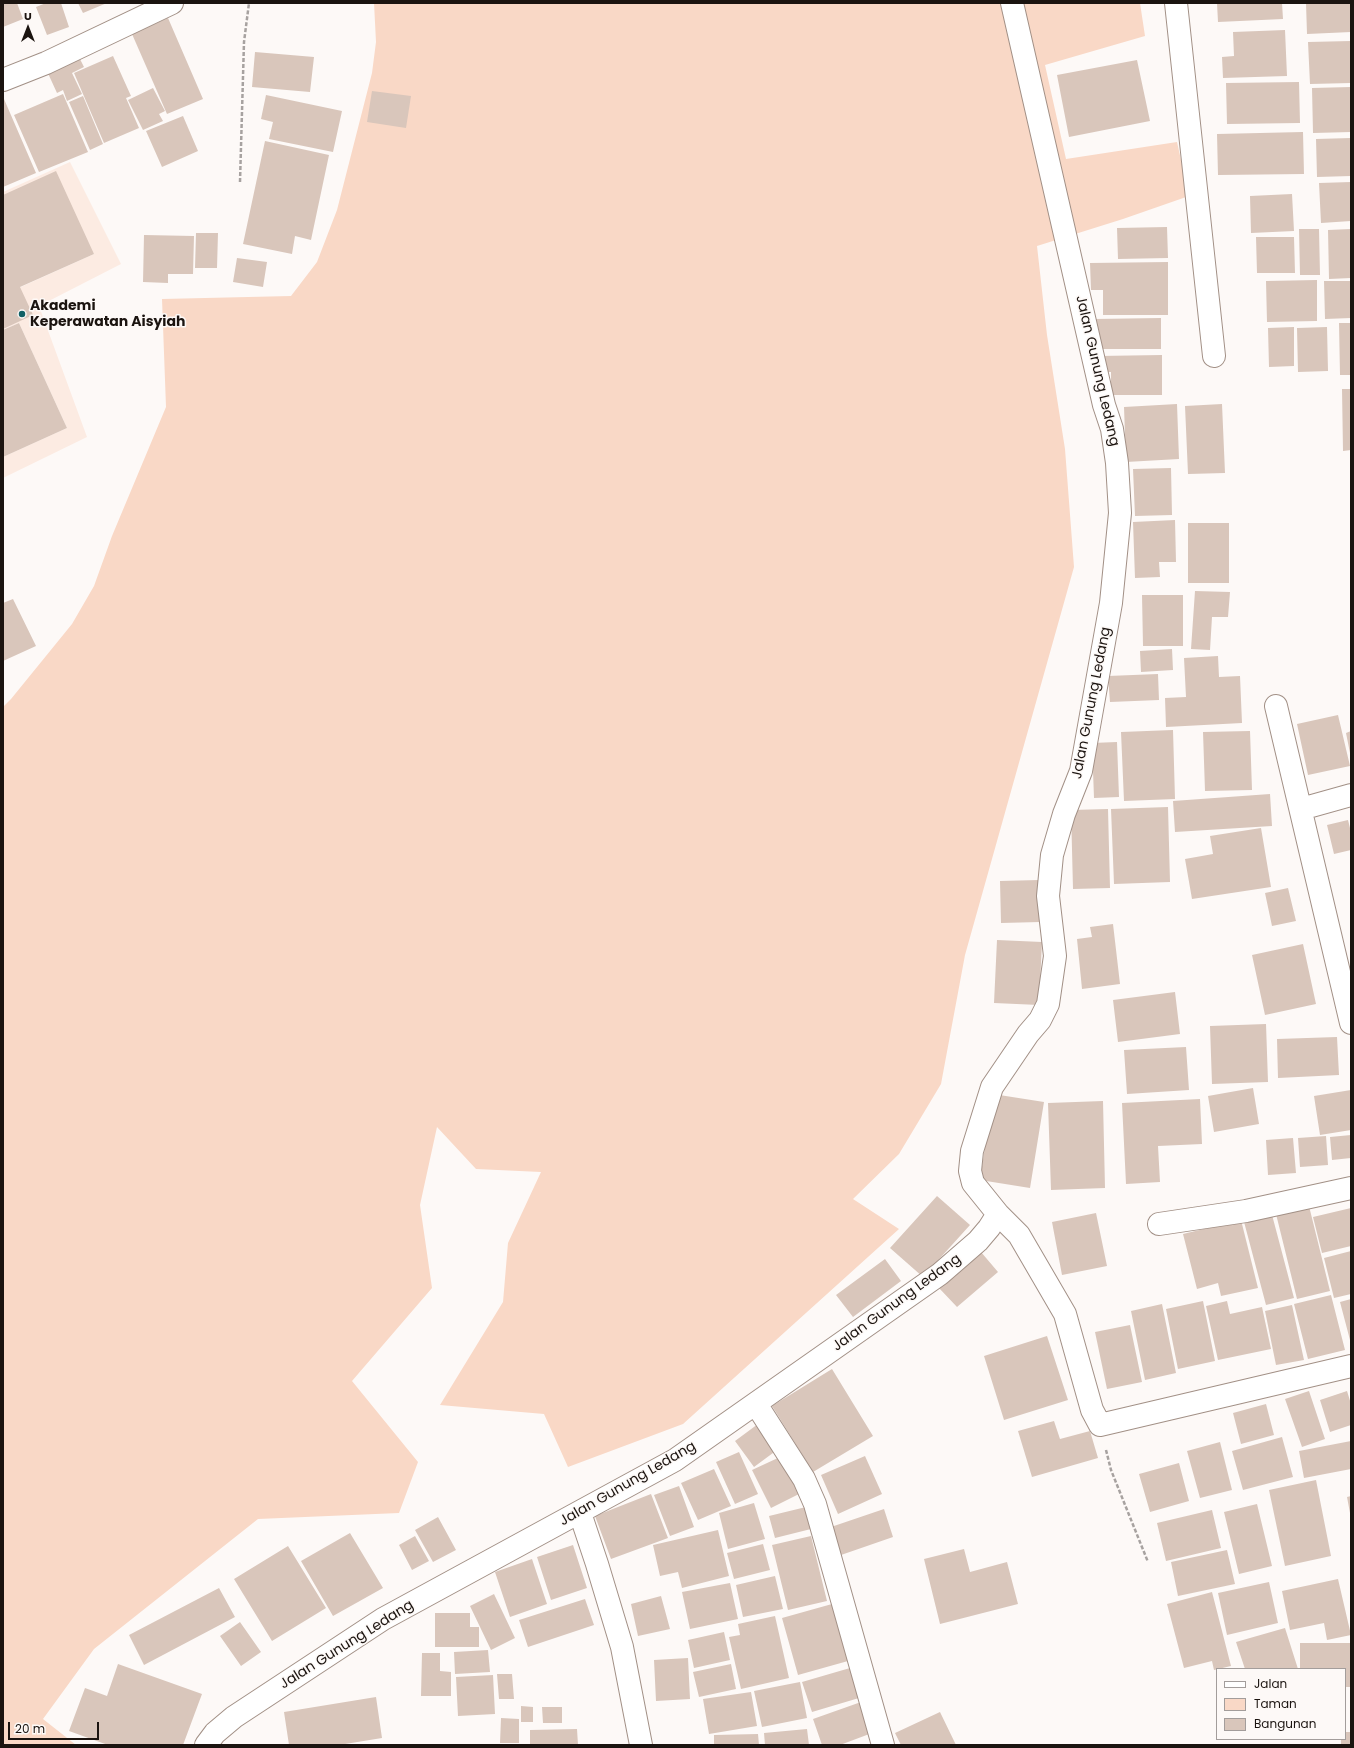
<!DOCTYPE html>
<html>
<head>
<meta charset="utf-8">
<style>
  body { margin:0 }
  #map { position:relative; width:1354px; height:1748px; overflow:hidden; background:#fdf9f7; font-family:Poppins,sans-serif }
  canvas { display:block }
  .frame { position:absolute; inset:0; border:4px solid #1b1410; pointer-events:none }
  .legend { position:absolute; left:1216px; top:1668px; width:130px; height:72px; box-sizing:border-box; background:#fdf9f7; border:1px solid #a39d9b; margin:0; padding:5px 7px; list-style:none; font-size:12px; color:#1b1410 }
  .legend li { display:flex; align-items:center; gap:8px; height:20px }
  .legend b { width:20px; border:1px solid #a39d9b }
  .north { position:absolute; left:8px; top:8px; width:40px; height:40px; -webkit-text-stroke:3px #fdf9f7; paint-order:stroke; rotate:0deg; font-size:11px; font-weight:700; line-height:16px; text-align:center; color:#1b1410 }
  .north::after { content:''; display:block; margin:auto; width:14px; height:18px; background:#1b1410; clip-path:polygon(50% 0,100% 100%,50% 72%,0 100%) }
  .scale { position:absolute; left:8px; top:1722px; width:91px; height:18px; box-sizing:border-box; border:2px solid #1b1410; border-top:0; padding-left:5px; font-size:12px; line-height:14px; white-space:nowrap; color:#1b1410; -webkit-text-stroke:3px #fdf9f7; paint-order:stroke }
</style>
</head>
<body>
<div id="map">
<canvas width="1354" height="1748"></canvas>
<div class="frame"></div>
<ul class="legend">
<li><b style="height:5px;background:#fff"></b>Jalan</li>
<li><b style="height:11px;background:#f9d8c6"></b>Taman</li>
<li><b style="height:11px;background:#d9c6bb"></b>Bangunan</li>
</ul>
<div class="north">U</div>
<div class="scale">20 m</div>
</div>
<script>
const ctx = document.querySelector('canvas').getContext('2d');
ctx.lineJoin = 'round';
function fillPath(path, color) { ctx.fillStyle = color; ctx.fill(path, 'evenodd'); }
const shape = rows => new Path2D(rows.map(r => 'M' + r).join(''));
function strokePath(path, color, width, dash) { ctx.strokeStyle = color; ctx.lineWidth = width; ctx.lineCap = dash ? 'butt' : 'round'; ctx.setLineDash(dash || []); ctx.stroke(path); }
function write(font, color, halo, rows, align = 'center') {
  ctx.font = font + ' Poppins,sans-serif'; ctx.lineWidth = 3; ctx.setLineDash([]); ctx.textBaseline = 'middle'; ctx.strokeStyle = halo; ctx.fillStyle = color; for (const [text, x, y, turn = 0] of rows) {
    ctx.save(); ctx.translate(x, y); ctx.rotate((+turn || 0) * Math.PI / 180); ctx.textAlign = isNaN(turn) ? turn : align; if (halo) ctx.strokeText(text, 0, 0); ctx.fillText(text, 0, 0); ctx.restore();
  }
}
fillPath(shape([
  [70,162,121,264,39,306,87,437,3,478,3,457,67,428,19,323,3,330,3,295,94,254,3,195,3,192]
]), '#fcebe2');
fillPath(shape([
  [374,3,1140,3,1145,36,1045,65,1066,159,1177,142,1189,196,1123,219,1037,246,1047,335,1065,449,1074,567,965,955,941,1084,899,1154,853,1199,899,1229,683,1424,568,1467,544,1414,440,1405,503,1302,508,1243,541,1172,476,1169,437,1127,420,1205,432,1288,352,1381,418,1462,399,1513,258,1519,94,1649,43,1719,76,1745,3,1745,3,707,11,699,72,624,94,586,112,536,166,407,162,299,291,296,317,262,337,210,372,73,376,42]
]), '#f9d8c6');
fillPath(shape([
  [3,3,17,3,23,19,3,27],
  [46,3,61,3,69,27,47,35,36,7],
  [78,3,107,3,83,13],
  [1217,3,1282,3,1283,19,1218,22],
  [1306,3,1351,3,1351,32,1307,34],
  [168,18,203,99,167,114,132,34],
  [1285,30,1287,76,1223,78,1222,57,1234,56,1233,32],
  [1351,41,1351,83,1310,84,1308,42],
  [255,52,314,57,310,92,252,87],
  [78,55,84,67,72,73,82,94,67,101,63,90,57,93,46,69],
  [113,56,131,96,126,98,139,128,104,143,74,73],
  [1137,60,1150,121,1069,137,1057,75],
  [1299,82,1300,123,1227,124,1226,83],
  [1351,87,1351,132,1313,133,1312,88],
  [153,88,165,111,159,114,163,121,143,130,128,100],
  [372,91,411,96,406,128,367,122],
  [63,94,88,152,39,172,14,115],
  [266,95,342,111,333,152,269,139,273,122,261,119],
  [83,96,103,144,90,150,69,102],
  [3,99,4,99,36,173,3,187],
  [183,116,198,151,162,167,146,131],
  [1303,132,1304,174,1218,175,1217,134],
  [1351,138,1351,176,1317,177,1316,139],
  [265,141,329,155,311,240,295,236,292,254,243,244],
  [56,171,94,254,20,287,33,315,3,329,3,195],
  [1351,182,1351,221,1321,223,1319,183],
  [1292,194,1294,231,1251,233,1250,196],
  [1167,227,1168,258,1118,259,1117,228],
  [1299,229,1319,229,1320,275,1300,275],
  [1351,229,1351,278,1329,279,1328,230],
  [196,233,218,233,217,268,195,268],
  [144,235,194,236,193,274,168,274,168,283,143,282],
  [1256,237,1294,237,1295,273,1257,273],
  [237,258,267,262,263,287,233,282],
  [1168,262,1168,315,1103,315,1103,290,1091,290,1090,263],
  [1317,280,1317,321,1267,322,1266,281],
  [1324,281,1351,281,1351,318,1325,319],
  [1161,318,1161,349,1095,349,1095,319],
  [19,323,67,428,3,457,3,330],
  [1339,323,1351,323,1351,375,1340,375],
  [1294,327,1294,366,1269,367,1268,328],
  [1327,327,1328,371,1298,372,1297,328],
  [1162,355,1162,395,1111,395,1111,372,1098,372,1098,356],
  [1342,389,1351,389,1351,450,1343,451],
  [1177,404,1179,459,1126,462,1124,407],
  [1222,404,1225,473,1188,474,1185,406],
  [1171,468,1172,515,1135,516,1133,469],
  [1175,520,1176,562,1159,562,1160,577,1135,578,1133,522],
  [1188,523,1229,523,1229,583,1188,583],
  [1195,591,1230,592,1228,617,1212,617,1210,650,1191,649],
  [1142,595,1183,595,1183,646,1143,646],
  [13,599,36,646,3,661,3,603],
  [1172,649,1173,670,1141,672,1140,651],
  [1218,656,1219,677,1240,676,1242,723,1166,727,1165,698,1186,697,1184,658],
  [1158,674,1159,700,1110,702,1108,676],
  [1338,715,1350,766,1308,775,1297,724],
  [1173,730,1175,799,1124,801,1121,732],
  [1250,731,1252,790,1205,791,1203,732],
  [1351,731,1351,753,1350,753,1346,733],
  [1117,742,1119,797,1094,798,1092,743],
  [1270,794,1272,826,1175,832,1173,801],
  [1168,807,1170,882,1114,884,1111,809],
  [1108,809,1110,888,1073,889,1071,810],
  [1348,820,1351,832,1351,850,1334,854,1327,825],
  [1261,828,1271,887,1192,899,1185,859,1213,854,1210,836],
  [1039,880,1040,922,1001,923,1000,881],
  [1288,888,1296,921,1272,926,1265,893],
  [1113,924,1120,984,1082,989,1077,939,1092,937,1090,927],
  [997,940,1042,942,1039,1005,994,1003],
  [1303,944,1316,1004,1265,1015,1252,955],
  [1175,992,1180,1034,1118,1042,1113,1000],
  [1266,1024,1268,1082,1212,1084,1210,1026],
  [1337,1037,1339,1075,1278,1078,1277,1039],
  [1186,1047,1189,1090,1127,1094,1124,1050],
  [1253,1088,1259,1124,1214,1132,1208,1096],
  [1351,1090,1351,1130,1320,1135,1314,1096],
  [993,1094,1044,1102,1030,1188,980,1180],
  [1200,1099,1202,1144,1158,1146,1160,1182,1126,1184,1122,1103],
  [1103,1101,1105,1188,1051,1190,1048,1103],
  [1351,1135,1351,1158,1332,1160,1330,1137],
  [1326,1136,1328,1165,1300,1167,1298,1138],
  [1293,1138,1296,1173,1268,1175,1266,1140],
  [937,1196,970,1225,923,1277,890,1248],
  [1309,1206,1330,1291,1297,1299,1276,1214],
  [1351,1208,1351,1246,1322,1253,1313,1217],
  [1271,1211,1294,1298,1266,1305,1243,1218],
  [1096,1213,1107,1266,1062,1275,1052,1222],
  [1241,1220,1258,1288,1221,1296,1218,1283,1197,1289,1183,1234],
  [1351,1251,1351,1294,1334,1298,1324,1258],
  [981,1252,998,1272,957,1307,939,1288],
  [885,1259,901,1281,853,1317,836,1295],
  [1331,1295,1345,1350,1308,1359,1294,1304],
  [1351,1299,1351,1340,1350,1340,1340,1302],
  [1203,1301,1215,1361,1178,1369,1166,1309],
  [1227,1301,1230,1314,1262,1307,1271,1349,1218,1360,1206,1306],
  [1162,1304,1176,1373,1145,1380,1131,1311],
  [1292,1305,1304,1360,1276,1365,1265,1311],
  [1130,1325,1142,1382,1107,1389,1095,1332],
  [1047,1336,1068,1400,1004,1420,984,1356],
  [832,1369,873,1436,813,1472,772,1406],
  [1309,1391,1325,1439,1302,1447,1285,1399],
  [1347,1391,1351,1404,1351,1425,1330,1432,1320,1400],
  [1266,1404,1274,1435,1241,1444,1233,1413],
  [1054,1421,1060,1439,1090,1431,1098,1458,1032,1477,1018,1431],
  [758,1424,777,1450,754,1467,735,1441],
  [1282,1437,1293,1477,1243,1490,1232,1451],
  [1351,1441,1351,1469,1304,1478,1299,1451],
  [1220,1442,1232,1490,1200,1498,1187,1451],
  [739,1452,758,1494,735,1504,716,1462],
  [865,1456,882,1494,838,1514,821,1475],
  [780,1457,799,1494,771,1508,752,1470],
  [1179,1463,1189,1501,1150,1512,1139,1474],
  [714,1469,731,1506,698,1520,681,1483],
  [1316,1480,1331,1556,1285,1566,1269,1490],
  [679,1486,694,1527,670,1536,654,1495],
  [651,1494,668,1538,611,1559,595,1516],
  [1351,1496,1351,1513,1350,1513,1347,1497],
  [754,1503,765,1539,728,1549,719,1513],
  [1257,1504,1272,1566,1239,1574,1224,1512],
  [806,1507,811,1529,775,1538,769,1516],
  [884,1509,893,1537,841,1555,831,1527],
  [1212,1510,1221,1548,1166,1561,1157,1523],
  [438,1517,456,1550,433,1562,415,1530],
  [718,1530,729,1576,682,1588,678,1572,660,1576,653,1545],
  [350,1533,383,1588,333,1616,301,1561],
  [415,1536,429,1561,412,1570,399,1545],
  [811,1536,827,1601,788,1610,772,1545],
  [763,1544,770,1570,734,1579,727,1553],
  [573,1545,587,1588,551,1600,537,1557],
  [288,1546,326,1608,272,1641,234,1579],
  [964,1549,970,1572,1007,1562,1018,1604,940,1624,924,1559],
  [1227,1550,1235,1584,1178,1596,1171,1562],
  [532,1559,547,1604,510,1617,495,1572],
  [775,1576,783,1609,743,1617,736,1585],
  [1338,1579,1351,1635,1327,1640,1324,1623,1290,1630,1282,1591],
  [1269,1582,1278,1623,1227,1635,1218,1593],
  [730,1583,738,1619,690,1629,682,1592],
  [219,1588,235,1617,144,1665,129,1635],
  [1212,1592,1231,1666,1214,1670,1212,1661,1184,1668,1167,1604],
  [494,1594,515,1638,491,1650,470,1606],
  [661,1596,670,1629,638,1636,631,1604],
  [585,1599,594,1625,528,1647,519,1620],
  [832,1604,848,1661,798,1675,782,1618],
  [435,1613,470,1613,470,1627,479,1627,479,1647,435,1647],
  [775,1616,789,1678,741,1689,729,1637,740,1635,738,1624],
  [240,1622,261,1652,241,1666,220,1636],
  [1285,1628,1298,1669,1245,1669,1236,1642],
  [724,1632,730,1660,694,1668,688,1640],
  [1300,1643,1351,1643,1351,1687,1345,1687,1345,1669,1300,1669],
  [488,1650,490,1672,455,1674,454,1652],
  [422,1653,440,1653,440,1671,451,1672,451,1696,421,1696],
  [688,1658,690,1699,656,1701,654,1660],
  [118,1664,202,1694,183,1745,108,1745,69,1731,85,1688,107,1696],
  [731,1664,736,1689,699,1697,693,1672],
  [850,1668,859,1698,812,1712,802,1682],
  [497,1674,512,1674,514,1699,499,1699],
  [493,1675,495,1714,458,1716,456,1677],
  [800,1682,807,1718,762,1727,754,1691],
  [751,1692,757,1726,709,1734,703,1699],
  [376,1697,382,1738,339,1745,289,1745,284,1712],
  [861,1702,872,1733,840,1745,822,1745,813,1719],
  [521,1706,533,1707,533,1722,521,1722],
  [542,1707,562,1707,562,1723,543,1723],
  [940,1712,956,1745,901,1745,895,1733],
  [501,1718,519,1719,519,1743,500,1743],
  [577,1729,578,1745,530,1745,530,1730],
  [807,1729,809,1745,765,1745,764,1733],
  [1345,1732,1351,1732,1351,1745,1341,1745,1341,1739,1345,1739],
  [758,1734,759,1745,714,1745,714,1735]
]), '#d9c6bb');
const minor = shape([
  [1176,3,1214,356],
  [3,80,46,63,172,3],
  [1276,706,1351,1023],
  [1301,809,1351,795],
  [998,1214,1019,1235,1065,1314,1092,1410,1100,1425,1351,1366],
  [1159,1224,1246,1211,1351,1188],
  [756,1404,804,1479,815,1504,883,1745],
  [580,1513,597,1564,622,1647,641,1745],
  [206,1745,215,1733,234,1717,383,1619,675,1460,940,1274,978,1241,989,1228,998,1214,973,1183,970,1171,972,1151,992,1087,1028,1034,1040,1020,1048,1004,1055,956,1048,896,1052,855,1064,814,1081,771,1111,603,1120,513,1117,463,1112,429,1104,405,1012,3]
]);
strokePath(minor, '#a29086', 24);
strokePath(shape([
  [240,182,244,42,249,3],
  [1106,1450,1111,1470,1148,1562]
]), '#a7a2a0', 2.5, [4, 2]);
strokePath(minor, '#fff', 22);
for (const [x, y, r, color] of [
  [22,314,4,"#106166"]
]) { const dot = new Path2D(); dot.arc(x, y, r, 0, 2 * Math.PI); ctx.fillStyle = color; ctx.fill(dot); strokePath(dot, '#fdf9f7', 1.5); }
write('bold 14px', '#1b1410', '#fdf9f7', [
  ["Akademi",30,306],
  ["Keperawatan Aisyiah",30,322]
], 'left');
write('14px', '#1b1410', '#fdf9f7', [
  ["Jalan Gunung Ledang",1097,371,77],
  ["Jalan Gunung Ledang",1092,703,-79],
  ["Jalan Gunung Ledang",897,1303,-36],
  ["Jalan Gunung Ledang",628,1484,-30],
  ["Jalan Gunung Ledang",347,1645,-32]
]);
</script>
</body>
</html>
